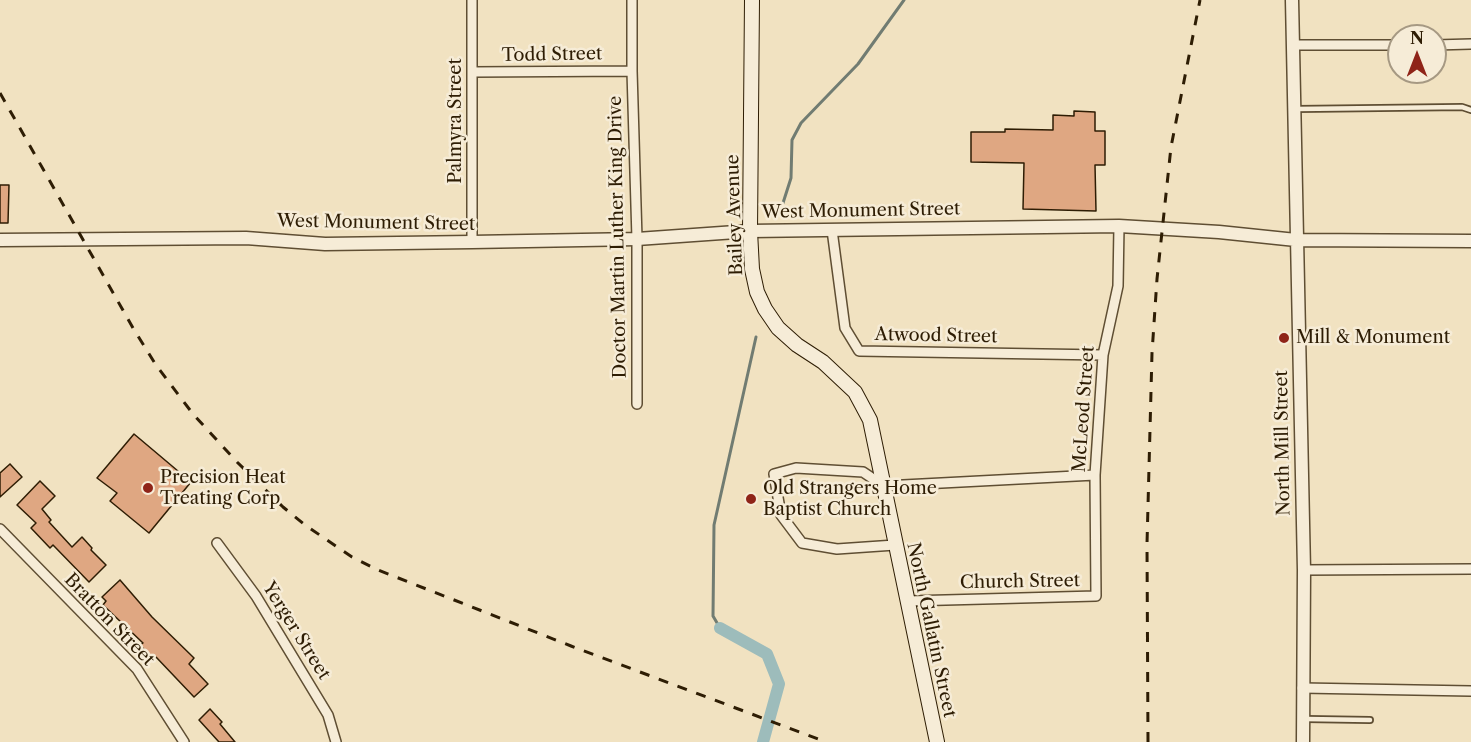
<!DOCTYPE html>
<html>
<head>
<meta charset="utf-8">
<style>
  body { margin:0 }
  #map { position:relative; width:1471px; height:742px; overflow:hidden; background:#f1e2c1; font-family:"Libre Caslon Text",serif }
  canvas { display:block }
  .north { position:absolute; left:1387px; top:24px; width:60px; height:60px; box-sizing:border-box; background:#f6ecd7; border:2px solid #a69983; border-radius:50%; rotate:0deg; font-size:16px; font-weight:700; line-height:24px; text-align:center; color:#2e1d04 }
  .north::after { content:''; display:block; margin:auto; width:21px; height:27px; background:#8f2418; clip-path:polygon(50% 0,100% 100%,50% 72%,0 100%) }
</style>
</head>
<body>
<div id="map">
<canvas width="1471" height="742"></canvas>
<div class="north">N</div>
</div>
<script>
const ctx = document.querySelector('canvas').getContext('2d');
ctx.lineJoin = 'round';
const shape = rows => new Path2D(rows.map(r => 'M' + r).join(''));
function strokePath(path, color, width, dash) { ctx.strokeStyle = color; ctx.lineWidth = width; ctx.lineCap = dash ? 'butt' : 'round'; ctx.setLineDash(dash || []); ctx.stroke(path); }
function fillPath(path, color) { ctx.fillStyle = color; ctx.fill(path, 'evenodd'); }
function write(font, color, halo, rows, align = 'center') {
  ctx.font = font + ' "Libre Caslon Text",serif'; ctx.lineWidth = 5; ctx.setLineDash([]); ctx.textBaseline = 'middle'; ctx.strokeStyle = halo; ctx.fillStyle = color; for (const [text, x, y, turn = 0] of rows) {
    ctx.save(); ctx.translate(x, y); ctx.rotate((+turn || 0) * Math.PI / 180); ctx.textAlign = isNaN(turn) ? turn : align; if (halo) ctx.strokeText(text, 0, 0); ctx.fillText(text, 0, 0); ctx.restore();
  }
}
strokePath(shape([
  [783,203,791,178,792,140,801,123,858,64,904,0],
  [720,628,713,616,714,525,756,337]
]), '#717c72', 3);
strokePath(shape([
  [720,628,767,654,779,684,763,742]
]), '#9dbcbb', 12);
const building = shape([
  [1074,111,1095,112,1095,131,1105,131,1105,165,1095,165,1096,211,1023,209,1024,163,971,162,971,132,1005,132,1005,129,1053,130,1053,115,1074,116,1074,111],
  [0,185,9,185,8,223,0,223,0,185],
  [134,434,191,482,149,533,110,501,117,493,97,478,134,434],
  [10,464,22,477,0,497,0,473,10,464],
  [40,481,55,496,42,509,51,520,49,522,72,547,82,537,92,548,91,550,106,565,89,582,53,545,50,548,31,528,36,523,17,505,40,481],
  [120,580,152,617,194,658,189,664,208,684,194,697,156,657,153,659,140,645,143,643,103,605,106,601,102,597,120,580],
  [210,709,222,722,220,724,235,742,219,742,199,720,210,709]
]);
fillPath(building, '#dfa782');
strokePath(building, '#2e1d04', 1.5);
const service = shape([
  [1297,109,1462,107,1471,110],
  [1306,719,1370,720]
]);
const minor = shape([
  [632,0,632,71,637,239,637,404],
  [1293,45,1399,45],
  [1435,45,1471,44],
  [473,72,632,71],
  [832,230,845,328,859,351,1103,355],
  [472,242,472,0],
  [0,529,137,669,184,742],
  [217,543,256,596,328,715,336,742],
  [895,545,837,549,802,543,781,515,774,474,796,468,863,472,884,486,1095,475],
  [1304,570,1471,569],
  [908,601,1096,596,1095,475,1103,355,1118,286,1119,226],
  [1302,688,1471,691]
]);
const tertiary = shape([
  [1292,0,1304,570,1303,742],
  [0,240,246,238,325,244,472,242,637,239,750,231,1119,226,1219,232,1296,240,1471,241]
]);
const secondary = shape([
  [752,0,750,231,752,269,757,292,765,309,778,328,797,345,823,362,855,392,870,420,937,742]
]);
strokePath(service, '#5f4e33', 8);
strokePath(minor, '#5f4e33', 12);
strokePath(tertiary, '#5f4e33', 15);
strokePath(secondary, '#2e1d04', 16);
strokePath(service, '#f6ecd7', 4.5);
strokePath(minor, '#f6ecd7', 9);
strokePath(tertiary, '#f6ecd7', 12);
strokePath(secondary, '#f6ecd7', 14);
strokePath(shape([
  [0,93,133,328,156,365,193,414,237,462,283,507,305,525,352,557,378,570,571,646,826,742],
  [1148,742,1147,544,1152,353,1157,279,1171,147,1200,0]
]), '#2e1d04', 3, [10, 10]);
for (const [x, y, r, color] of [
  [1284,338,6,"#8f2418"],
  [148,488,6,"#8f2418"],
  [751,499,6,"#8f2418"]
]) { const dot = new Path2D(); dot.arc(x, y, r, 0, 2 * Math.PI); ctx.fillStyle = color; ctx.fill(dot); strokePath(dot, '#f6ecd7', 2); }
write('18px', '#2e1d04', '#f6ecd7', [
  ["Todd Street",552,55,-1],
  ["Palmyra Street",456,121,-90],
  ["West Monument Street",861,211,-1],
  ["Bailey Avenue",735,215,-92],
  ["West Monument Street",376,223,1],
  ["Doctor Martin Luther King Drive",618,237,-91],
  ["Atwood Street",936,336,1],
  ["McLeod Street",1084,409,-86],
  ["North Mill Street",1283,443,-91],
  ["Church Street",1020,582,-1],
  ["Bratton Street",109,620,46],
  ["North Gallatin Street",931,630,78],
  ["Yerger Street",296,631,58]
]);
write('18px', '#2e1d04', '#f6ecd7', [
  ["Mill & Monument",1296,338],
  ["Precision Heat",160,478],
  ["Treating Corp",160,499],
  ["Old Strangers Home",763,489],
  ["Baptist Church",763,510]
], 'left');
</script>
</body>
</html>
